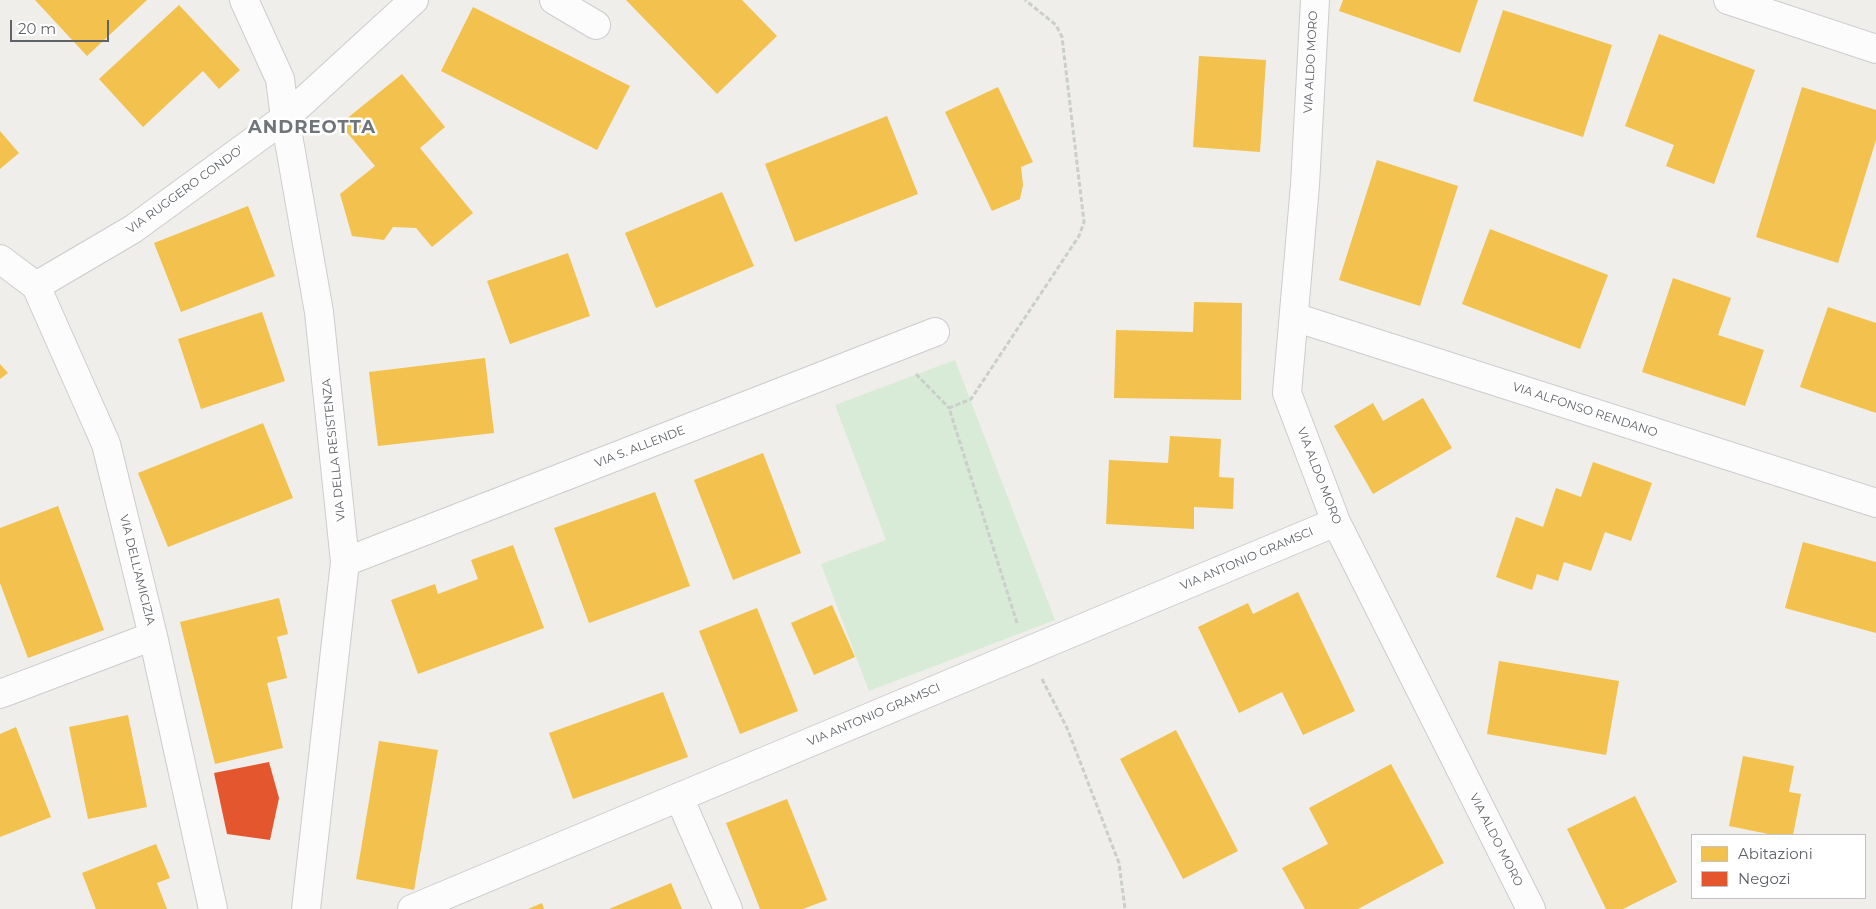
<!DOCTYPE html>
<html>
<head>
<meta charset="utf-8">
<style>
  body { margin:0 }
  #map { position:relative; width:1876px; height:909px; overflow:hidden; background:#efeeea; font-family:Montserrat,sans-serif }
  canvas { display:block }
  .legend { position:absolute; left:1691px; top:834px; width:175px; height:65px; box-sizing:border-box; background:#fff; border:1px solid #bfc1c3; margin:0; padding:6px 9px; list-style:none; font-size:15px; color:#5f6368 }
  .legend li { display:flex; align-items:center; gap:10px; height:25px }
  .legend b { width:25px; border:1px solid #bfc1c3 }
  .scale { position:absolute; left:10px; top:20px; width:99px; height:22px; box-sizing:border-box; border:2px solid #5f6368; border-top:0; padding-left:6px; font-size:15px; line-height:18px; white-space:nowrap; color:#5f6368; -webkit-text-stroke:4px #fff; paint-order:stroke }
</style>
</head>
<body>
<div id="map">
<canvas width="1876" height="909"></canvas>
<ul class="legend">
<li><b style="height:14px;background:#f2c14e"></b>Abitazioni</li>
<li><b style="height:14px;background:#e4572e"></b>Negozi</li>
</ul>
<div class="scale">20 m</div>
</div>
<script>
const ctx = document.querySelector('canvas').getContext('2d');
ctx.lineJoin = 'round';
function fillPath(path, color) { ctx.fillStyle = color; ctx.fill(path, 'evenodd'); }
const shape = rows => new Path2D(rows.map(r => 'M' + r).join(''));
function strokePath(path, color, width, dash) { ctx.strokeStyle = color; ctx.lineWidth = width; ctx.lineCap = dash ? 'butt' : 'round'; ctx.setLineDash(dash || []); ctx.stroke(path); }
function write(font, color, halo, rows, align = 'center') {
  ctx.font = font + ' Montserrat,sans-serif'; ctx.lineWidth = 5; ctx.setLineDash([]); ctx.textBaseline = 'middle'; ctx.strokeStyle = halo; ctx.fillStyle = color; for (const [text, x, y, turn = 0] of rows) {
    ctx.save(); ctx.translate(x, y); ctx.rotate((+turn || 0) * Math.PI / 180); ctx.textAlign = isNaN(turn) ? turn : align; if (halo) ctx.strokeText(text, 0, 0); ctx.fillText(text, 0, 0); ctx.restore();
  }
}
fillPath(shape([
  [955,360,1055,620,869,691,821,564,886,540,835,405]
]), '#d8ebd6');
fillPath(shape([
  [35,0,147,0,87,56],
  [626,0,742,0,777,36,717,94],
  [1343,0,1478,0,1460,53,1339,11],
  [179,5,240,70,219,89,203,71,143,127,99,79],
  [473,7,630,86,597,150,441,71],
  [1503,10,1612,45,1583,137,1473,101],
  [1659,34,1755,70,1714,184,1666,166,1674,145,1625,126],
  [1199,56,1266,60,1260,152,1193,147],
  [402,74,445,127,420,148,473,213,432,247,416,228,393,227,384,240,352,236,340,194,375,166,340,124],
  [998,87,1033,162,1021,167,1023,185,1020,199,992,211,945,112],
  [1802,87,1876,110,1876,140,1838,263,1756,237],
  [887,116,918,194,795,242,765,164],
  [0,131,19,153,0,169],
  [1377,160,1458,186,1420,306,1339,280],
  [722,192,754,266,656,308,625,233],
  [248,206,275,276,181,312,154,243],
  [1490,229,1608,275,1580,349,1462,304],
  [568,253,590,316,510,344,487,281],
  [1673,278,1731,298,1718,335,1764,350,1745,406,1642,372],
  [1194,302,1242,303,1241,400,1114,398,1116,330,1193,332],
  [1828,307,1876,323,1876,413,1800,387],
  [262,312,285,381,201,409,178,339],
  [485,358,494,433,378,446,369,372],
  [0,364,8,373,0,379],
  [1423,398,1452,448,1373,494,1334,426,1373,403,1383,421],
  [263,423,293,498,168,547,138,473],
  [1170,436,1221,439,1219,477,1234,478,1233,509,1194,507,1194,529,1106,524,1109,460,1168,463],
  [763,453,801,553,733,580,694,480],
  [1593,462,1652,483,1631,541,1605,532,1591,571,1564,562,1558,581,1537,574,1532,590,1496,577,1516,517,1543,527,1556,488,1581,497],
  [655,492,690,586,589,623,554,528],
  [58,506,104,630,28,658,0,583,0,528],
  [1803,542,1876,562,1876,633,1785,608],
  [513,545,544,628,418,674,391,600,435,584,438,594,478,579,471,560],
  [1298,592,1355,711,1303,735,1282,692,1239,713,1198,627,1248,603,1253,614],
  [279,598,288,634,277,637,287,678,267,683,283,748,215,764,180,622],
  [832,605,855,657,814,675,791,623],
  [757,608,798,711,740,734,699,631],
  [1499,661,1619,681,1606,755,1487,734],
  [663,692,688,757,573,799,549,733],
  [128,715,147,807,88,819,69,727],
  [16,727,51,817,0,837,0,734],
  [1176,730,1238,851,1183,879,1120,759],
  [379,741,438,750,414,890,356,879],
  [1743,756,1794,766,1789,792,1801,794,1793,835,1773,835,1729,826],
  [1391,764,1444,863,1358,909,1305,909,1282,868,1328,844,1309,808],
  [1635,796,1677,882,1623,909,1606,909,1567,829],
  [787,799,827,900,803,909,760,909,726,823],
  [156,844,170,878,157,883,167,909,96,909,82,873],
  [671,883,682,909,609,909],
  [542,903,544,909,528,909]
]), '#f2c14e');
fillPath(shape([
  [269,762,279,798,270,840,227,834,214,773]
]), '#e4572e');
const minor = shape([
  [244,0,280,79,285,118,319,312,345,562,306,909],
  [554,0,596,25],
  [1315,0,1305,185,1287,393,1336,522,1531,909],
  [1728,0,1876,49],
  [0,259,36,286,106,444,153,636,213,909],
  [36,286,133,229,285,118,414,0],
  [1294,317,1876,503],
  [345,562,935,332],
  [0,694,153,636],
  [679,797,728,909],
  [412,909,1336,522]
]);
strokePath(minor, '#cbcccc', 30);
strokePath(shape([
  [916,374,949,408],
  [1017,623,949,408,971,399,1079,236,1084,222,1062,37,1056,25,1025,0],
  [1042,679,1067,728,1119,863,1125,909]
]), '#cacfcc', 3, [5, 2.5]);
strokePath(minor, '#fdfcfc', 28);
write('12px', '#5f6368', '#fff', [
  ["VIA ALDO MORO",1311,62,-87],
  ["VIA RUGGERO CONDO'",185,190,-36],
  ["VIA ALFONSO RENDANO",1585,410,18],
  ["VIA S. ALLENDE",640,447,-21],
  ["VIA DELLA RESISTENZA",334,450,-96],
  ["VIA ALDO MORO",1319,476,69],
  ["VIA ANTONIO GRAMSCI",1247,559,-23],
  ["VIA DELL'AMICIZIA",137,570,76],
  ["VIA ANTONIO GRAMSCI",874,715,-23],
  ["VIA ALDO MORO",1496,840,63]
]);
ctx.letterSpacing = '1px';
write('bold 18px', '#70757a', '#fff', [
  ["ANDREOTTA",312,128]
]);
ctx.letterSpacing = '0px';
</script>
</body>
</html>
